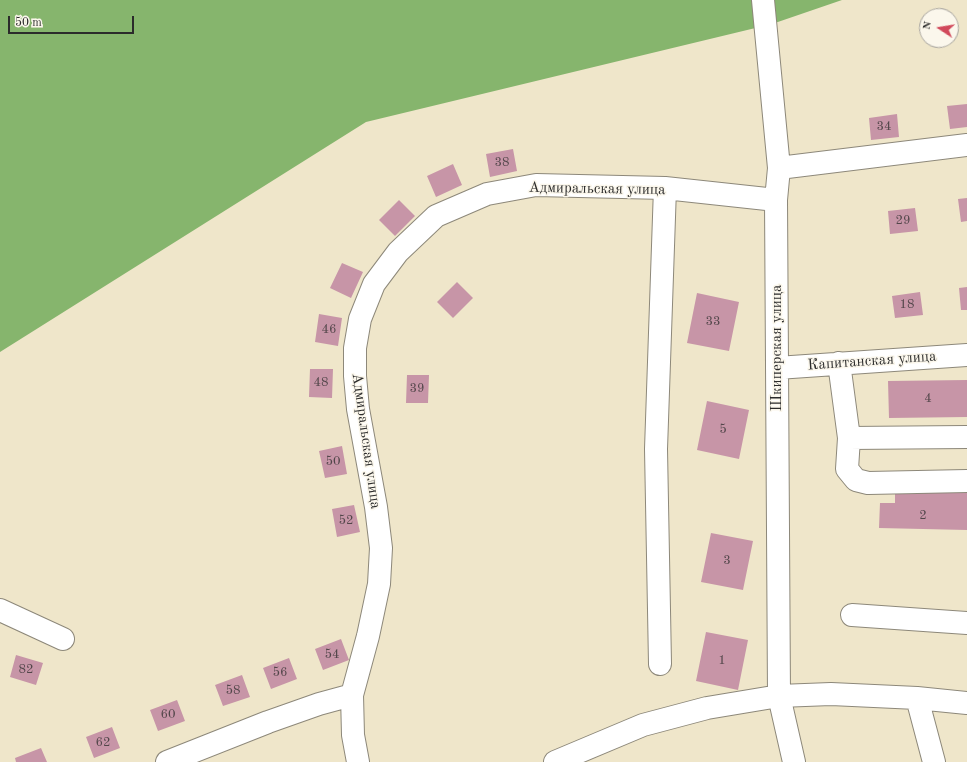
<!DOCTYPE html>
<html>
<head>
<meta charset="utf-8">
<style>
  body { margin:0 }
  #map { position:relative; width:967px; height:762px; overflow:hidden; background:#efe6ca; font-family:"Old Standard TT",serif }
  canvas { display:block }
  .north { position:absolute; left:919px; top:8px; width:40px; height:40px; box-sizing:border-box; background:#fbf7ec; border:1px solid #a8a59f; border-radius:50%; rotate:282deg; font-size:11px; font-weight:700; line-height:16px; text-align:center; color:#2b2b2b }
  .north::after { content:''; display:block; margin:auto; width:14px; height:18px; background:#d1495b; clip-path:polygon(50% 0,100% 100%,50% 72%,0 100%) }
  .scale { position:absolute; left:8px; top:16px; width:126px; height:18px; box-sizing:border-box; border:2px solid #2b2b2b; border-top:0; padding-left:5px; font-size:12px; line-height:14px; white-space:nowrap; color:#2b2b2b; -webkit-text-stroke:3px #fbf7ec; paint-order:stroke }
</style>
</head>
<body>
<div id="map">
<canvas width="967" height="762"></canvas>
<div class="north">N</div>
<div class="scale">50 m</div>
</div>
<script>
const ctx = document.querySelector('canvas').getContext('2d');
ctx.lineJoin = 'round';
function fillPath(path, color) { ctx.fillStyle = color; ctx.fill(path, 'evenodd'); }
const shape = rows => new Path2D(rows.map(r => 'M' + r).join(''));
function strokePath(path, color, width, dash) { ctx.strokeStyle = color; ctx.lineWidth = width; ctx.lineCap = dash ? 'butt' : 'round'; ctx.setLineDash(dash || []); ctx.stroke(path); }
function write(font, color, halo, rows, align = 'center') {
  ctx.font = font + ' "Old Standard TT",serif'; ctx.lineWidth = 3; ctx.setLineDash([]); ctx.textBaseline = 'middle'; ctx.strokeStyle = halo; ctx.fillStyle = color; for (const [text, x, y, turn = 0] of rows) {
    ctx.save(); ctx.translate(x, y); ctx.rotate((+turn || 0) * Math.PI / 180); ctx.textAlign = isNaN(turn) ? turn : align; if (halo) ctx.strokeText(text, 0, 0); ctx.fillText(text, 0, 0); ctx.restore();
  }
}
fillPath(shape([
  [0,0,842,0,772,24,366,122,0,352]
]), '#86b56d');
fillPath(shape([
  [967,104,967,127,950,129,947,106],
  [897,114,899,137,871,140,869,118],
  [513,149,517,171,490,177,486,154],
  [453,164,462,185,436,197,427,176],
  [967,198,967,221,961,222,958,199],
  [399,200,415,216,395,236,379,220],
  [915,208,918,231,890,234,888,211],
  [342,263,363,272,351,298,330,288],
  [457,282,473,298,453,318,437,302],
  [967,287,967,310,961,310,959,288],
  [920,292,923,315,895,318,892,296],
  [697,293,739,302,729,351,687,343],
  [319,314,342,318,338,346,315,342],
  [310,369,333,369,332,398,309,397],
  [407,375,429,375,428,403,406,403],
  [967,380,967,417,889,418,888,381],
  [707,401,749,410,739,459,697,450],
  [342,446,347,474,325,478,319,451],
  [895,492,967,493,967,530,879,528,880,503,895,503],
  [354,505,360,532,337,537,332,509],
  [711,533,753,541,743,590,701,582],
  [706,632,748,640,738,690,696,681],
  [341,639,349,660,323,670,315,649],
  [16,655,43,663,36,685,10,677],
  [289,658,297,679,271,689,263,668],
  [242,675,250,697,223,706,215,685],
  [177,700,185,721,158,731,150,710],
  [112,727,120,748,94,758,86,737],
  [41,748,47,762,16,762,15,758]
]), '#c795a7');
const minor = shape([
  [763,0,779,168,776,200,779,696,794,762],
  [779,168,967,145],
  [839,363,849,438,847,469,856,480,868,483,967,481],
  [777,368,967,355],
  [849,438,967,437],
  [0,610,63,639],
  [852,615,967,623],
  [660,664,656,449,665,188],
  [352,695,353,735,358,762],
  [917,698,934,762],
  [167,762,268,722,319,704,352,695,368,636,379,584,381,548,376,507,358,409,355,376,355,348,360,319,374,284,398,252,436,216,487,194,536,185,665,188,776,200],
  [555,762,643,725,707,708,779,696,831,694,917,698,967,703]
]);
strokePath(minor, '#8d887a', 24);
strokePath(minor, '#fff', 22);
write('13px', '#52464a', null, [
  ["34",884,127],
  ["38",502,163],
  ["29",903,221],
  ["18",907,305],
  ["33",713,322],
  ["46",329,330],
  ["48",321,383],
  ["39",417,389],
  ["4",928,399],
  ["5",723,430],
  ["50",333,462],
  ["2",923,516],
  ["52",346,521],
  ["3",727,561],
  ["54",332,655],
  ["1",722,661],
  ["82",26,670],
  ["56",280,673],
  ["58",233,691],
  ["60",168,715],
  ["62",103,743]
]);
write('15px', '#2b2b2b', '#fbf7ec', [
  ["Адмиральская улица",597,189,1],
  ["Шкиперская улица",777,348,-90],
  ["Капитанская улица",872,361,-4],
  ["Адмиральская улица",366,441,82]
]);
</script>
</body>
</html>
